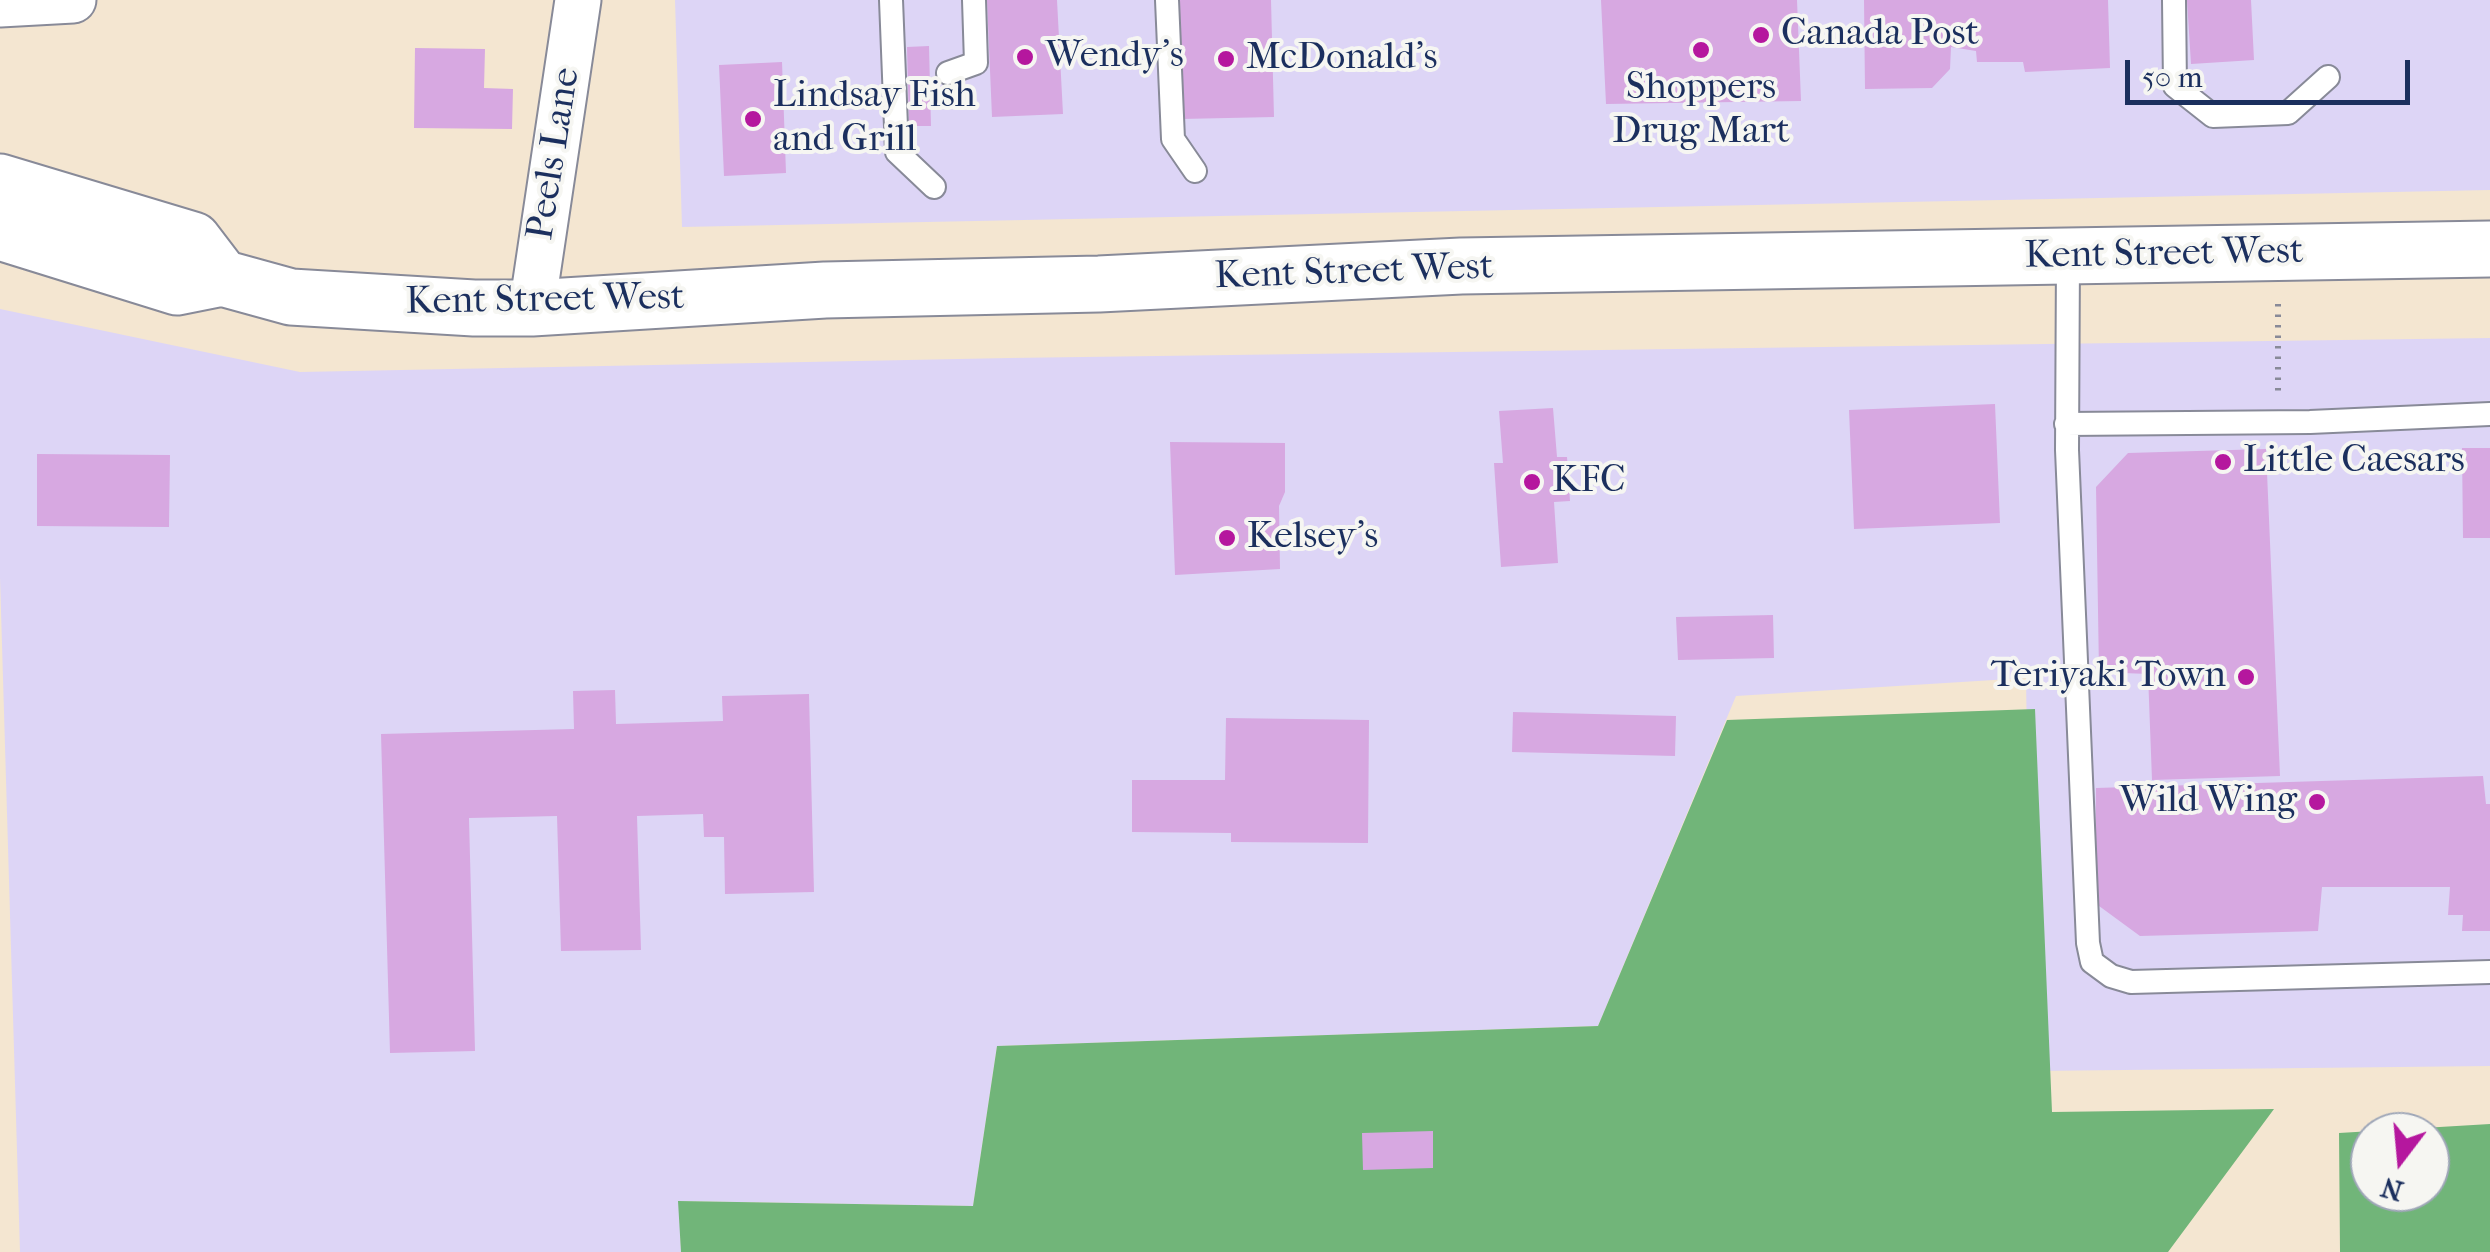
<!DOCTYPE html>
<html>
<head>
<meta charset="utf-8">
<style>
  body { margin:0 }
  #map { position:relative; width:2490px; height:1252px; overflow:hidden; background:#f4e6d1; font-family:"IM FELL French Canon",serif }
  canvas { display:block }
  .north { position:absolute; left:2350px; top:1112px; width:100px; height:100px; box-sizing:border-box; background:#f6f6f2; border:2px solid #9ea6b7; border-radius:50%; rotate:196deg; font-size:28px; font-weight:700; line-height:40px; text-align:center; color:#1b2f5e }
  .north::after { content:''; display:block; margin:auto; width:35px; height:45px; background:#b5179e; clip-path:polygon(50% 0,100% 100%,50% 72%,0 100%) }
  .scale { position:absolute; left:2125px; top:60px; width:285px; height:45px; box-sizing:border-box; border:5px solid #1b2f5e; border-top:0; padding-left:12px; font-size:30px; line-height:35px; white-space:nowrap; color:#1b2f5e; -webkit-text-stroke:8px #f6f6f2; paint-order:stroke }
</style>
</head>
<body>
<div id="map">
<canvas width="2490" height="1252"></canvas>
<div class="north">N</div>
<div class="scale">50 m</div>
</div>
<script>
const ctx = document.querySelector('canvas').getContext('2d');
ctx.lineJoin = 'round';
function fillPath(path, color) { ctx.fillStyle = color; ctx.fill(path, 'evenodd'); }
const shape = rows => new Path2D(rows.map(r => 'M' + r).join(''));
function strokePath(path, color, width, dash) { ctx.strokeStyle = color; ctx.lineWidth = width; ctx.lineCap = dash ? 'butt' : 'round'; ctx.setLineDash(dash || []); ctx.stroke(path); }
function write(font, color, halo, rows, align = 'center') {
  ctx.font = font + ' "IM FELL French Canon",serif'; ctx.lineWidth = 8; ctx.setLineDash([]); ctx.textBaseline = 'middle'; ctx.strokeStyle = halo; ctx.fillStyle = color; for (const [text, x, y, turn = 0] of rows) {
    ctx.save(); ctx.translate(x, y); ctx.rotate((+turn || 0) * Math.PI / 180); ctx.textAlign = isNaN(turn) ? turn : align; if (halo) ctx.strokeText(text, 0, 0); ctx.fillText(text, 0, 0); ctx.restore();
  }
}
fillPath(shape([
  [675,0,2490,0,2490,190,682,227],
  [0,309,300,372,1009,358,2490,338,2490,1066,2032,1071,2026,678,1736,696,1598,1026,997,1046,973,1206,679,1201,681,1252,20,1252,0,577]
]), '#ddd5f6');
fillPath(shape([
  [2035,709,2052,1112,2274,1109,2168,1252,681,1252,678,1201,973,1206,997,1046,1598,1026,1727,720],
  [2490,1124,2490,1252,2340,1252,2339,1133],
  [2430,1132,2430,1192,2370,1192,2370,1132]
]), '#71b579');
fillPath(shape([
  [987,0,1057,0,1063,114,992,117],
  [1179,0,1271,0,1274,117,1181,119],
  [1601,0,1797,0,1801,101,1606,104],
  [1864,0,2108,0,2110,68,2025,72,2023,62,1977,62,1976,51,1951,47,1950,69,1932,88,1865,89],
  [2187,0,2251,0,2254,60,2191,64],
  [929,46,931,126,909,126,907,47],
  [415,48,485,49,484,88,513,89,512,129,414,128],
  [782,62,786,173,724,176,719,65],
  [1995,404,2000,523,1854,529,1849,410],
  [1553,408,1557,457,1567,457,1570,501,1554,502,1558,563,1501,567,1494,463,1503,463,1499,411],
  [1170,442,1285,443,1285,492,1279,506,1280,569,1175,575],
  [2462,448,2490,448,2490,538,2463,538],
  [2266,449,2280,776,2152,780,2148,674,2099,672,2096,487,2128,453],
  [37,454,170,455,169,527,37,526],
  [1773,615,1774,658,1678,660,1676,617],
  [615,690,616,724,723,721,722,696,809,694,814,892,725,894,724,837,704,837,703,814,637,816,641,950,561,951,557,816,469,818,475,1051,390,1053,381,734,574,729,573,691],
  [1513,712,1676,716,1675,756,1512,752],
  [1226,718,1369,720,1368,843,1231,842,1231,833,1132,832,1132,780,1225,780],
  [2483,776,2486,804,2490,804,2490,931,2462,931,2463,915,2448,915,2450,887,2322,887,2318,931,2140,936,2095,903,2096,788],
  [1433,1131,1433,1168,1363,1170,1362,1133]
]), '#d7a8e1');
const lane = shape([
  [891,0,897,152,934,187],
  [1167,0,1173,139,1195,171],
  [2174,0,2175,86,2213,116,2288,113,2328,77],
  [948,73,976,63,974,0],
  [2068,257,2067,450,2088,943,2092,962,2111,976,2131,982,2490,972],
  [2066,424,2310,422,2490,414]
]);
const street = shape([
  [0,4,73,0],
  [532,308,578,0]
]);
const secondary = shape([
  [0,182,193,240,222,278],
  [0,232,177,287,222,278,291,297,474,308,532,308,825,290,1099,284,1461,266,2490,249]
]);
strokePath(lane, '#888a98', 26);
strokePath(street, '#888a98', 49);
strokePath(secondary, '#888a98', 59);
strokePath(shape([
  [2278,304,2278,396]
]), '#888a98', 6, [2.5, 8]);
strokePath(lane, '#fff', 22);
strokePath(street, '#fff', 45);
strokePath(secondary, '#fff', 55);
for (const [x, y, r, color] of [
  [1761,35,10,"#b5179e"],
  [1701,50,10,"#b5179e"],
  [1025,57,10,"#b5179e"],
  [1226,59,10,"#b5179e"],
  [753,119,10,"#b5179e"],
  [2223,462,10,"#b5179e"],
  [1532,482,10,"#b5179e"],
  [1227,538,10,"#b5179e"],
  [2246,677,10,"#b5179e"],
  [2317,802,10,"#b5179e"]
]) { const dot = new Path2D(); dot.arc(x, y, r, 0, 2 * Math.PI); ctx.fillStyle = color; ctx.fill(dot); strokePath(dot, '#f6f6f2', 4); }
write('38px', '#1b2f5e', '#f6f6f2', [
  ["Canada Post",1781,35],
  ["Wendy's",1045,57],
  ["McDonald's",1246,59],
  ["Shoppers",1701,89,"center"],
  ["Drug Mart",1701,133,"center"],
  ["Lindsay Fish",773,97],
  ["and Grill",773,141],
  ["Little Caesars",2243,462],
  ["KFC",1552,482],
  ["Kelsey's",1247,538],
  ["Teriyaki Town",2226,677,"right"],
  ["Wild Wing",2297,802,"right"]
], 'left');
write('38px', '#1b2f5e', '#f6f6f2', [
  ["Peels Lane",555,154,-81],
  ["Kent Street West",2164,255,-1],
  ["Kent Street West",1354,273,-2],
  ["Kent Street West",545,301,-1]
]);
</script>
</body>
</html>
